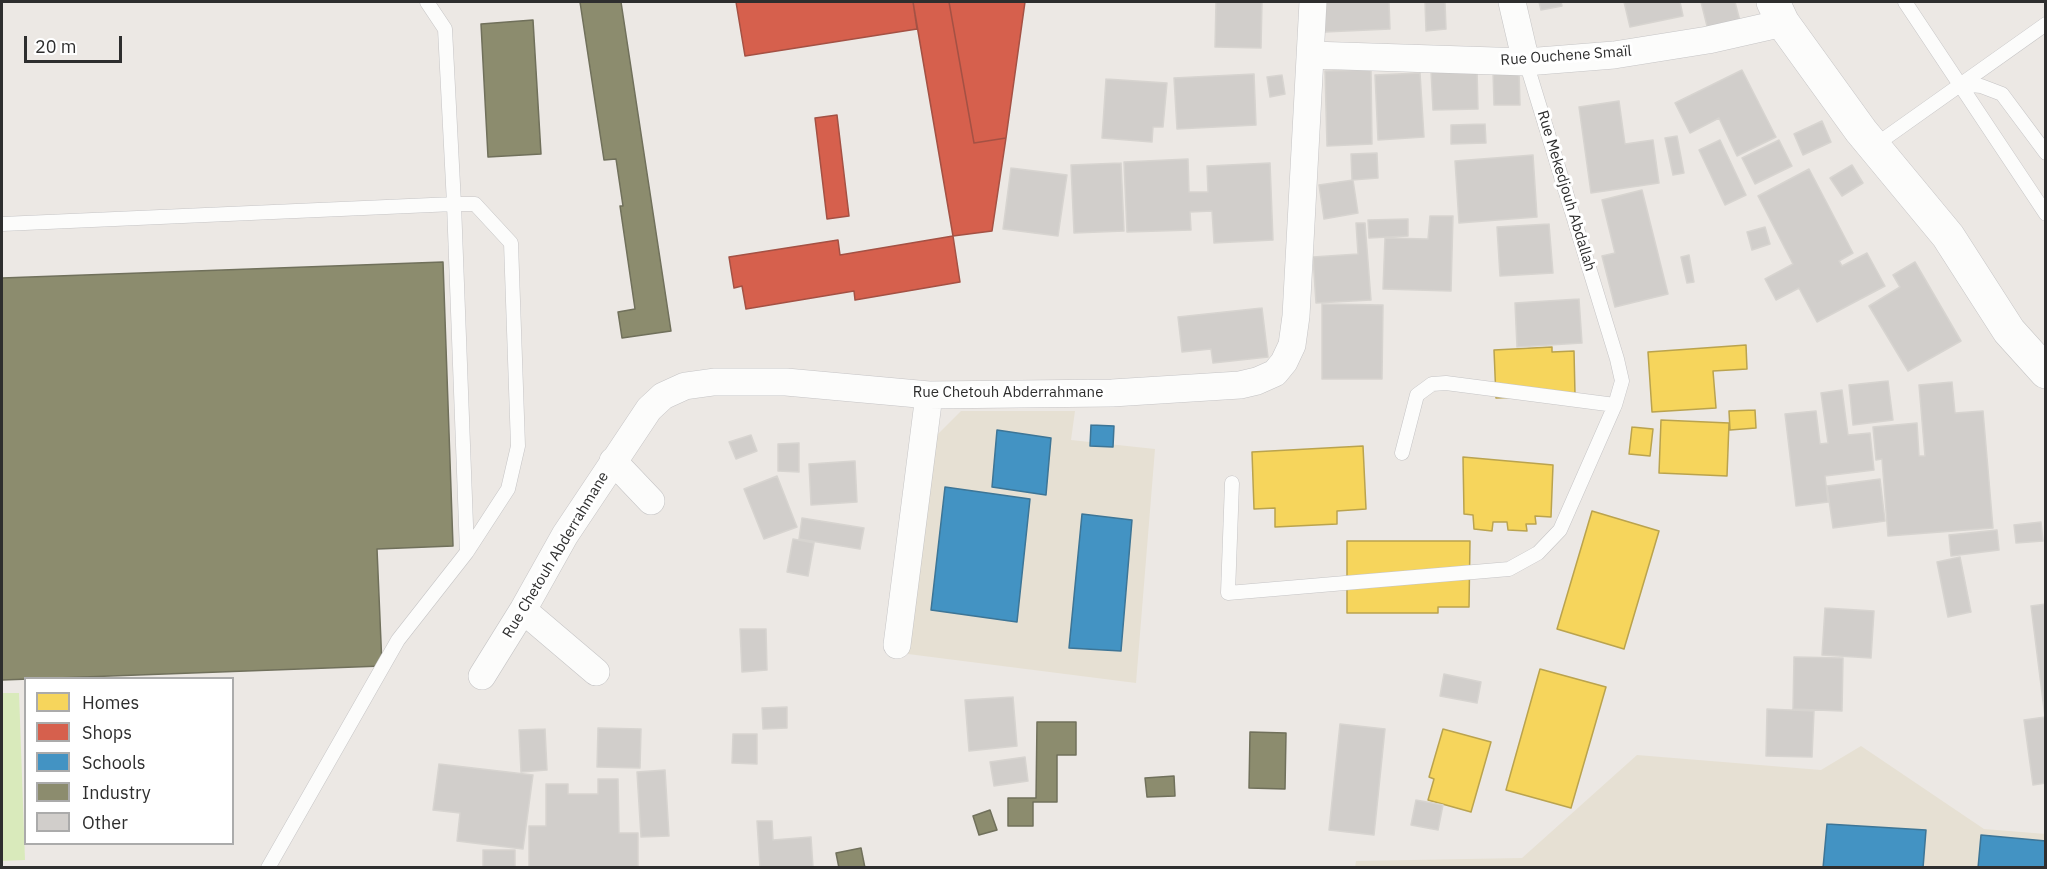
<!DOCTYPE html>
<html>
<head>
<meta charset="utf-8">
<style>
  body { margin:0 }
  #map { position:relative; width:2047px; height:869px; overflow:hidden; background:#ece8e4; font-family:"IBM Plex Sans",sans-serif }
  canvas { display:block }
  .frame { position:absolute; inset:0; border:3px solid #2e2e2e; pointer-events:none }
  .legend { position:absolute; left:24px; top:677px; width:210px; height:168px; box-sizing:border-box; background:#fff; border:2px solid #ababab; margin:0; padding:8px 10px; list-style:none; font-size:18px; color:#2e2e2e }
  .legend li { display:flex; align-items:center; gap:12px; height:30px }
  .legend b { width:30px; border:2px solid #ababab }
  .scale { position:absolute; left:24px; top:36px; width:98px; height:27px; box-sizing:border-box; border:3px solid #2e2e2e; border-top:0; padding-left:8px; font-size:18px; line-height:21px; white-space:nowrap; color:#2e2e2e; -webkit-text-stroke:4px #fff; paint-order:stroke }
</style>
</head>
<body>
<div id="map">
<canvas width="2047" height="869"></canvas>
<div class="frame"></div>
<ul class="legend">
<li><b style="height:16px;background:#f6d55c"></b>Homes</li>
<li><b style="height:16px;background:#d6604d"></b>Shops</li>
<li><b style="height:16px;background:#4393c3"></b>Schools</li>
<li><b style="height:16px;background:#8c8c6e"></b>Industry</li>
<li><b style="height:16px;background:#d1cecb"></b>Other</li>
</ul>
<div class="scale">20 m</div>
</div>
<script>
const ctx = document.querySelector('canvas').getContext('2d');
ctx.lineJoin = 'round';
function fillPath(path, color) { ctx.fillStyle = color; ctx.fill(path, 'evenodd'); }
const shape = rows => new Path2D(rows.map(r => 'M' + r).join(''));
function strokePath(path, color, width, dash) { ctx.strokeStyle = color; ctx.lineWidth = width; ctx.lineCap = dash ? 'butt' : 'round'; ctx.setLineDash(dash || []); ctx.stroke(path); }
function write(font, color, halo, rows, align = 'center') {
  ctx.font = font + ' "IBM Plex Sans",sans-serif'; ctx.lineWidth = 6; ctx.setLineDash([]); ctx.textBaseline = 'middle'; ctx.strokeStyle = halo; ctx.fillStyle = color; for (const [text, x, y, turn = 0] of rows) {
    ctx.save(); ctx.translate(x, y); ctx.rotate((+turn || 0) * Math.PI / 180); ctx.textAlign = isNaN(turn) ? turn : align; if (halo) ctx.strokeText(text, 0, 0); ctx.fillText(text, 0, 0); ctx.restore();
  }
}
fillPath(shape([
  [961,411,1075,411,1071,440,1155,449,1136,683,900,653,925,447],
  [1861,746,1984,829,2046,834,2045,868,1355,868,1356,861,1522,858,1637,755,1821,770]
]), '#e6e0d3');
fillPath(shape([
  [2,693,19,693,25,860,2,861]
]), '#d9eabb');
const homes = shape([
  [1746,345,1747,369,1713,371,1716,408,1652,412,1648,352,1746,345],
  [1552,347,1552,352,1574,351,1575,395,1496,398,1494,350,1552,347],
  [1755,410,1756,428,1730,430,1729,411,1755,410],
  [1661,420,1729,423,1727,476,1659,473,1661,420],
  [1632,427,1653,429,1650,456,1629,454,1632,427],
  [1363,446,1366,509,1337,511,1337,524,1275,527,1275,508,1254,509,1252,452,1363,446],
  [1463,457,1553,465,1551,517,1535,516,1536,524,1526,524,1527,531,1508,530,1507,522,1493,522,1492,531,1474,529,1473,515,1464,514,1463,457],
  [1592,511,1659,531,1624,649,1557,629,1592,511],
  [1347,541,1470,541,1469,607,1438,607,1438,613,1347,613,1347,541],
  [1540,669,1606,687,1571,808,1506,790,1540,669],
  [1443,729,1491,742,1471,812,1428,800,1434,779,1429,777,1443,729]
]);
fillPath(homes, '#f6d55c');
strokePath(homes, '#baa34e', 1.5);
const shops = shape([
  [736,2,913,2,917,29,745,56,736,2],
  [913,2,949,2,974,143,1006,138,992,231,953,236,913,2],
  [949,2,1025,2,1006,138,974,143,949,2],
  [837,115,849,216,827,219,815,118,837,115],
  [953,236,960,282,855,300,854,291,746,309,742,286,734,288,729,257,838,240,840,255,953,236]
]);
fillPath(shops, '#d6604d');
strokePath(shops, '#a45144', 1.5);
const schools = shape([
  [1091,425,1114,426,1113,447,1090,446,1091,425],
  [997,430,1051,438,1046,495,992,487,997,430],
  [945,487,1030,499,1017,622,931,610,945,487],
  [1082,514,1132,520,1121,651,1069,648,1082,514],
  [1827,824,1926,830,1923,868,1823,868,1827,824],
  [1981,835,2046,841,2046,868,1978,868,1981,835]
]);
fillPath(schools, '#4393c3');
strokePath(schools, '#3d7596', 1.5);
const industry = shape([
  [580,2,621,2,671,331,622,338,618,312,635,309,620,206,623,206,616,159,604,160,580,2],
  [533,20,541,154,488,157,481,24,533,20],
  [443,262,453,546,377,549,382,666,2,680,2,278,443,262],
  [1037,722,1076,722,1076,755,1057,755,1057,802,1033,802,1033,826,1008,826,1008,798,1036,798,1037,722],
  [1250,732,1286,733,1285,789,1249,788,1250,732],
  [1174,776,1175,796,1147,797,1145,778,1174,776],
  [990,810,997,830,979,835,973,816,990,810],
  [861,848,865,868,839,868,836,853,861,848]
]);
fillPath(industry, '#8c8c6e');
strokePath(industry, '#70705b', 1.5);
const building = shape([
  [1216,2,1262,2,1261,48,1215,47,1216,2],
  [1323,2,1389,2,1390,29,1325,32,1323,2],
  [1425,2,1445,2,1446,29,1426,31,1425,2],
  [1539,2,1561,2,1562,6,1541,10,1539,2],
  [1624,2,1680,2,1683,16,1630,27,1624,2],
  [1701,2,1735,2,1740,21,1708,30,1701,2],
  [1477,69,1478,109,1433,110,1431,71,1477,69],
  [1371,70,1372,144,1327,146,1325,71,1371,70],
  [1742,70,1776,137,1737,156,1719,118,1690,133,1675,103,1742,70],
  [1493,71,1519,71,1520,105,1494,105,1493,71],
  [1420,73,1424,137,1378,140,1375,75,1420,73],
  [1254,74,1256,125,1177,129,1174,78,1254,74],
  [1282,75,1285,94,1270,97,1267,77,1282,75],
  [1106,79,1167,83,1163,127,1153,127,1152,142,1102,138,1106,79],
  [1619,101,1625,144,1653,140,1659,183,1591,193,1579,107,1619,101],
  [1822,121,1831,142,1803,155,1794,134,1822,121],
  [1485,124,1486,143,1451,144,1451,125,1485,124],
  [1677,136,1684,173,1673,175,1665,138,1677,136],
  [1720,140,1746,195,1725,205,1699,150,1720,140],
  [1779,140,1792,166,1755,184,1742,158,1779,140],
  [1377,153,1378,178,1352,180,1351,154,1377,153],
  [1533,155,1537,217,1459,223,1455,161,1533,155],
  [1188,159,1189,192,1208,192,1207,166,1270,163,1273,240,1214,243,1212,211,1190,212,1191,230,1127,232,1124,162,1188,159],
  [1121,163,1124,231,1074,233,1071,165,1121,163],
  [1852,165,1863,183,1842,196,1830,178,1852,165],
  [1011,168,1067,175,1058,236,1003,229,1011,168],
  [1809,169,1853,253,1839,261,1842,266,1867,253,1885,286,1817,322,1799,288,1776,300,1765,279,1793,264,1758,196,1809,169],
  [1353,180,1358,213,1324,219,1319,185,1353,180],
  [1642,190,1668,294,1615,307,1602,256,1615,253,1602,200,1642,190],
  [1430,216,1453,216,1451,291,1383,289,1385,238,1428,239,1430,216],
  [1408,219,1408,236,1369,238,1368,220,1408,219],
  [1356,223,1365,223,1371,300,1316,303,1313,257,1358,254,1356,223],
  [1549,224,1553,273,1500,276,1497,227,1549,224],
  [1765,227,1770,244,1752,250,1747,232,1765,227],
  [1689,255,1694,282,1687,283,1681,257,1689,255],
  [1915,262,1961,341,1908,371,1869,306,1900,287,1893,275,1915,262],
  [1579,299,1582,343,1517,347,1515,303,1579,299],
  [1322,304,1383,305,1382,379,1322,379,1322,304],
  [1262,308,1268,357,1213,363,1211,349,1182,352,1178,317,1262,308],
  [1888,381,1893,420,1853,425,1849,385,1888,381],
  [1952,382,1955,413,1983,411,1993,528,1888,536,1882,459,1876,460,1873,427,1917,423,1919,456,1925,456,1919,385,1952,382],
  [1842,390,1848,435,1870,433,1874,470,1825,476,1828,502,1796,506,1785,414,1816,411,1820,444,1828,443,1821,393,1842,390],
  [751,435,757,451,736,459,729,442,751,435],
  [799,443,799,472,778,471,778,444,799,443],
  [855,461,857,502,811,505,809,464,855,461],
  [777,476,797,527,764,539,744,489,777,476],
  [1880,479,1885,521,1833,528,1827,486,1880,479],
  [802,518,864,528,860,549,799,539,802,518],
  [2041,522,2043,541,2016,543,2014,525,2041,522],
  [1997,530,1999,550,1951,556,1949,535,1997,530],
  [793,539,814,543,808,576,787,572,793,539],
  [1960,557,1971,612,1948,617,1937,562,1960,557],
  [2046,604,2046,783,2033,785,2024,720,2045,717,2031,606,2046,604],
  [1825,608,1874,611,1871,658,1822,655,1825,608],
  [740,629,766,629,767,670,742,672,740,629],
  [1794,657,1843,658,1842,711,1793,709,1794,657],
  [1444,674,1481,682,1477,703,1440,696,1444,674],
  [1013,697,1017,746,969,751,965,700,1013,697],
  [787,707,787,728,763,729,762,708,787,707],
  [1767,709,1814,711,1812,757,1766,756,1767,709],
  [1340,724,1385,729,1374,835,1329,830,1340,724],
  [598,728,641,729,640,768,597,767,598,728],
  [545,729,547,770,521,772,519,730,545,729],
  [733,734,757,734,757,764,732,763,733,734],
  [1025,757,1028,781,994,786,990,762,1025,757],
  [439,764,533,775,523,849,457,841,460,813,433,810,439,764],
  [665,770,669,836,641,837,637,772,665,770],
  [598,779,618,779,619,833,638,833,638,868,529,868,529,826,546,826,546,784,568,784,568,794,598,794,598,779],
  [1416,800,1443,805,1438,830,1411,825,1416,800],
  [757,821,772,821,773,840,811,837,813,867,760,868,757,821],
  [483,850,515,850,515,868,483,868,483,850]
]);
fillPath(building, '#d1cecb');
strokePath(building, '#d7d4d0', 1.5);
const lane = shape([
  [1905,2,2046,214],
  [1961,84,1981,86,2002,94,2046,153],
  [1874,146,2046,24],
  [2,224,454,204,467,552],
  [1402,453,1417,395,1432,384,1446,383,1615,405],
  [1232,483,1228,593,1509,569,1538,553,1560,530,1615,405,1622,381,1617,359,1526,62],
  [268,868,398,640,467,552,508,489,518,446,511,243,475,204,454,204,445,29,427,2]
]);
const street = shape([
  [1512,2,1526,62],
  [1311,55,1526,62,1614,55,1708,40,1783,23],
  [613,461,651,501],
  [523,610,596,672],
  [897,645,929,395],
  [482,676,523,610,565,535,649,409,663,396,685,386,714,382,786,382,929,395,1112,393,1240,385,1257,381,1275,373,1284,362,1292,345,1296,316,1313,2]
]);
const secondary = shape([
  [1773,2,1783,23,1861,131,1948,236,2009,331,2046,372]
]);
strokePath(lane, '#c5c4c5', 15);
strokePath(street, '#c5c4c5', 28);
strokePath(secondary, '#c5c4c5', 34);
strokePath(lane, '#fcfcfb', 14);
strokePath(street, '#fcfcfb', 27);
strokePath(secondary, '#fcfcfb', 33);
write('15px', '#2e2e2e', '#fff', [
  ["Rue Ouchene Smaïl",1566,56,-4],
  ["Rue Mekedjouh Abdallah",1566,191,73],
  ["Rue Chetouh Abderrahmane",1008,393],
  ["Rue Chetouh Abderrahmane",556,555,-59]
]);
</script>
</body>
</html>
